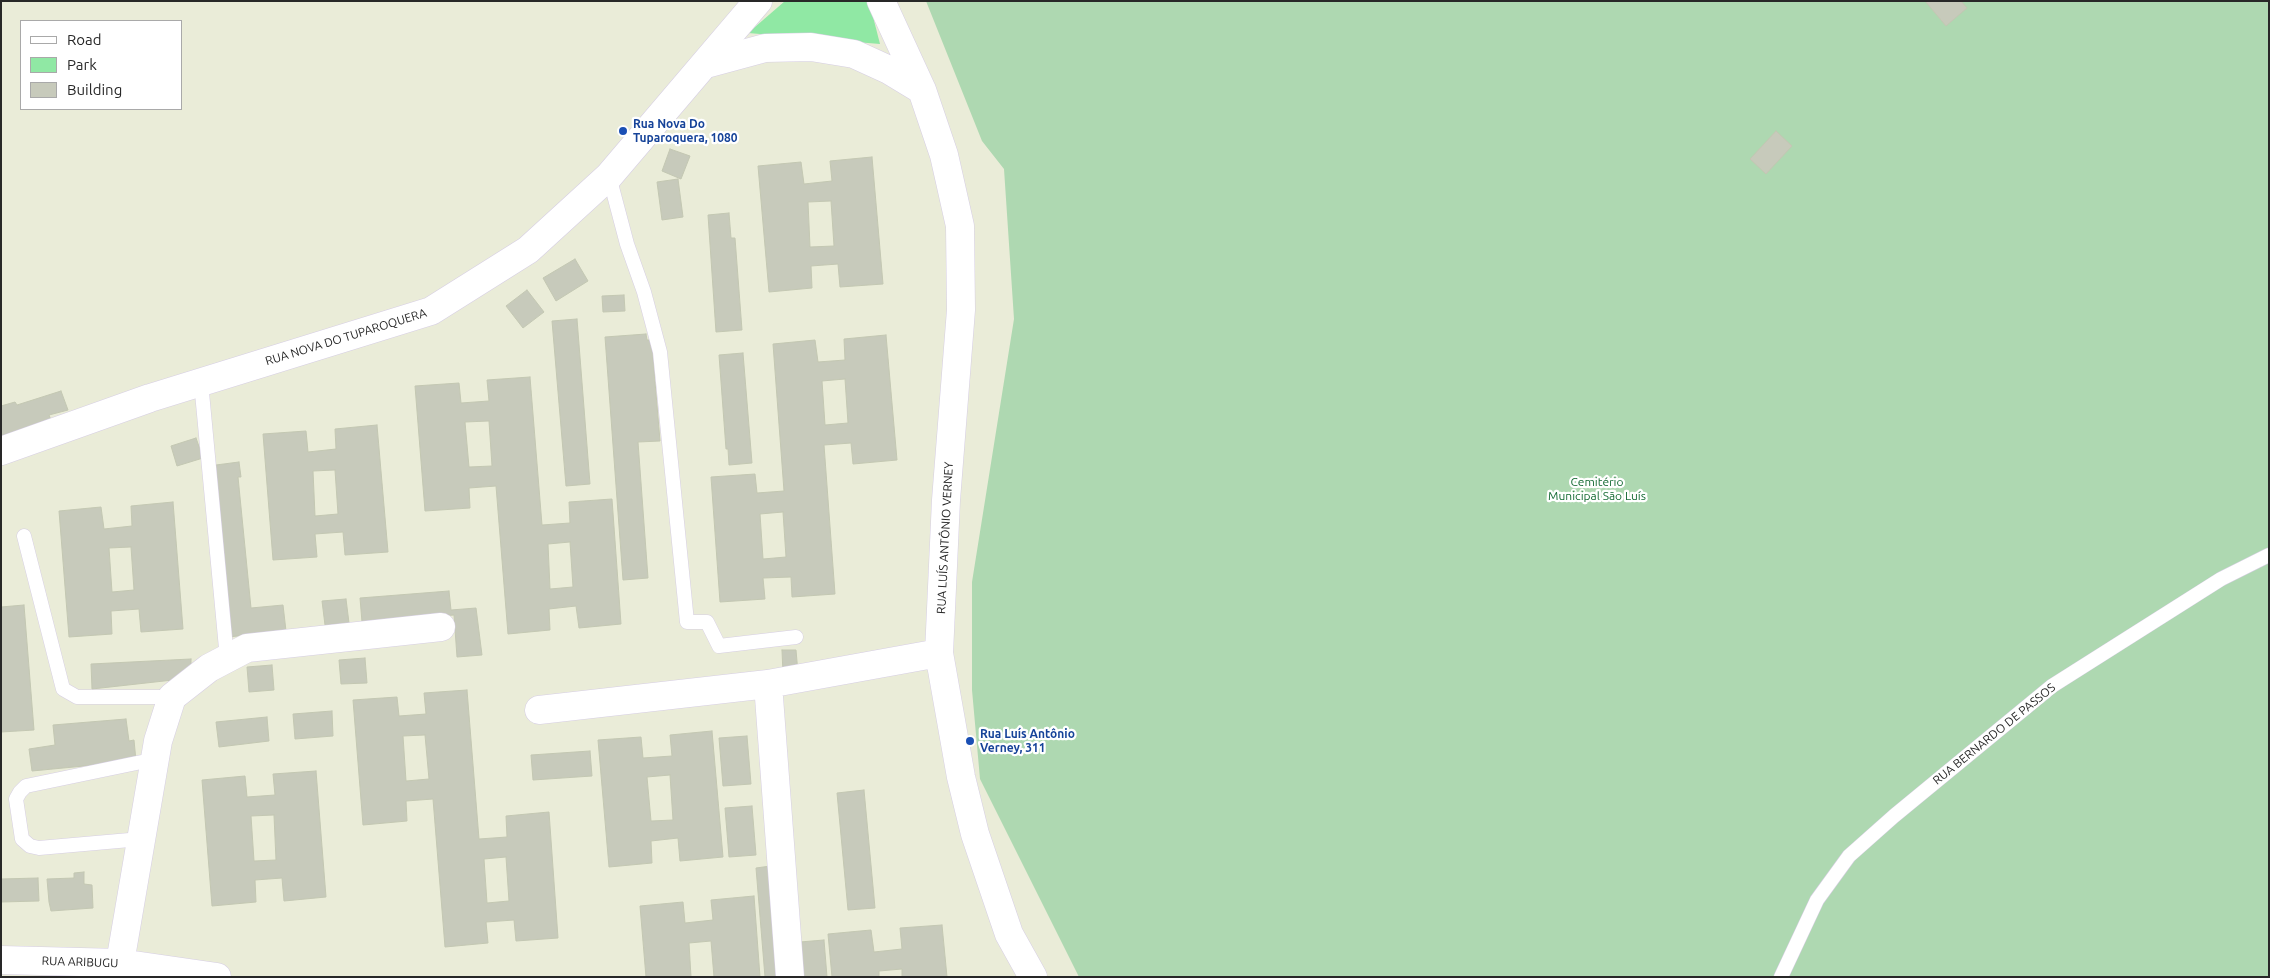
<!DOCTYPE html>
<html>
<head>
<meta charset="utf-8">
<style>
  body { margin:0 }
  #map { position:relative; width:2270px; height:978px; overflow:hidden; background:#eaecd8; font-family:Ubuntu,sans-serif }
  canvas { display:block }
  .frame { position:absolute; inset:0; border:2px solid #282828; pointer-events:none }
  .legend { position:absolute; left:20px; top:20px; width:162px; height:90px; box-sizing:border-box; background:#fff; border:1px solid #a9a9a9; margin:0; padding:6px 9px; list-style:none; font-size:15px; color:#282828 }
  .legend li { display:flex; align-items:center; gap:10px; height:25px }
  .legend b { width:25px; border:1px solid #a9a9a9 }
</style>
</head>
<body>
<div id="map">
<canvas width="2270" height="978"></canvas>
<div class="frame"></div>
<ul class="legend">
<li><b style="height:6px;background:#fff"></b>Road</li>
<li><b style="height:14px;background:#90e8a4"></b>Park</li>
<li><b style="height:14px;background:#c7cabb"></b>Building</li>
</ul>
</div>
<script>
const ctx = document.querySelector('canvas').getContext('2d');
ctx.lineJoin = 'round';
function fillPath(path, color) { ctx.fillStyle = color; ctx.fill(path, 'evenodd'); }
const shape = rows => new Path2D(rows.map(r => 'M' + r).join(''));
function strokePath(path, color, width, dash) { ctx.strokeStyle = color; ctx.lineWidth = width; ctx.lineCap = dash ? 'butt' : 'round'; ctx.setLineDash(dash || []); ctx.stroke(path); }
function write(font, color, halo, rows, align = 'center') {
  ctx.font = font + ' Ubuntu,sans-serif'; ctx.lineWidth = 4.5; ctx.setLineDash([]); ctx.textBaseline = 'middle'; ctx.strokeStyle = halo; ctx.fillStyle = color; for (const [text, x, y, turn = 0] of rows) {
    ctx.save(); ctx.translate(x, y); ctx.rotate((+turn || 0) * Math.PI / 180); ctx.textAlign = isNaN(turn) ? turn : align; if (halo) ctx.strokeText(text, 0, 0); ctx.fillText(text, 0, 0); ctx.restore();
  }
}
fillPath(shape([
  [785,1,869,1,880,44,748,33]
]), '#90e8a4');
fillPath(shape([
  [926,1,2269,1,2269,977,1079,977,980,779,972,690,972,582,1014,319,1004,169,982,141]
]), '#aed8b1');
const building = shape([
  [1925,1,1961,1,1967,8,1946,26,1925,1],
  [1776,131,1792,146,1766,174,1750,159,1776,131],
  [670,149,690,156,681,179,662,171,670,149],
  [872,157,883,284,840,287,838,264,811,266,812,288,769,292,758,166,801,162,804,184,832,181,830,161,872,157],
  [831,201,834,246,810,247,808,202,831,201],
  [678,179,683,217,662,220,657,182,678,179],
  [729,213,731,238,735,238,742,330,716,332,708,215,729,213],
  [575,259,588,281,556,301,543,278,575,259],
  [527,290,544,312,523,328,506,306,527,290],
  [624,295,625,311,603,312,602,296,624,295],
  [577,319,590,484,566,486,552,321,577,319],
  [646,334,647,340,650,340,651,346,652,346,660,441,638,442,648,578,623,580,605,337,646,334],
  [886,335,897,460,853,464,851,443,824,445,835,594,792,597,791,577,763,578,765,599,720,602,711,477,755,474,757,493,784,491,773,344,815,340,818,362,845,360,844,339,886,335],
  [845,379,848,423,825,425,822,381,845,379],
  [783,512,786,557,763,559,760,514,783,512],
  [743,353,752,463,729,465,728,449,726,449,719,355,743,353],
  [530,377,542,525,570,523,569,502,612,499,621,624,579,628,576,606,549,609,550,630,508,634,496,486,469,488,470,508,425,511,415,386,459,383,461,403,489,401,487,380,530,377],
  [489,421,492,466,469,467,465,422,489,421],
  [570,542,573,587,550,589,548,544,570,542],
  [61,391,68,410,49,415,53,425,1,446,1,406,15,402,17,405,61,391],
  [377,425,388,552,345,555,343,532,315,534,317,557,273,560,263,434,306,431,308,452,336,449,335,429,377,425],
  [335,470,338,514,315,516,313,471,335,470],
  [196,438,203,458,177,466,171,446,196,438],
  [239,462,241,477,238,477,251,608,283,605,286,631,228,637,215,478,217,478,216,465,239,462],
  [173,502,183,629,141,632,139,609,111,611,112,634,69,637,59,511,101,507,104,529,132,526,131,506,173,502],
  [131,547,134,590,112,592,109,548,131,547],
  [449,591,451,610,476,608,482,655,457,657,454,615,362,622,360,598,449,591],
  [346,599,349,623,325,625,322,601,346,599],
  [24,605,34,730,1,732,1,607,24,605],
  [782,650,796,650,798,673,783,674,782,650],
  [365,658,367,683,341,684,339,660,365,658],
  [191,659,191,678,92,689,91,664,191,659],
  [272,665,274,690,249,692,247,667,272,665],
  [467,690,479,839,507,837,506,816,549,812,558,938,516,941,514,920,486,922,488,943,445,947,433,799,406,801,407,821,363,825,353,700,397,697,399,716,426,714,424,693,467,690],
  [425,735,429,779,406,781,403,736,425,735],
  [506,857,509,901,487,903,484,859,506,857],
  [332,711,333,736,295,739,293,714,332,711],
  [267,717,269,741,219,747,216,722,267,717],
  [126,719,129,741,134,740,136,761,32,771,29,749,55,745,53,725,126,719],
  [712,731,723,857,680,861,678,838,651,841,652,863,609,867,598,740,641,737,643,758,672,756,670,735,712,731],
  [670,775,673,820,651,821,647,777,670,775],
  [747,736,751,784,723,786,719,738,747,736],
  [590,751,592,776,533,780,531,755,590,751],
  [316,771,326,897,284,901,282,878,255,880,256,902,212,906,202,780,245,776,247,797,275,795,273,774,316,771],
  [274,815,276,860,254,861,251,816,274,815],
  [864,790,875,908,848,910,837,793,864,790],
  [752,806,756,855,729,857,725,808,752,806],
  [778,865,784,977,765,977,756,868,778,865],
  [84,872,84,884,92,885,93,908,51,911,49,902,47,879,74,878,74,873,84,872],
  [38,878,39,901,1,902,1,879,38,878],
  [754,896,760,977,714,977,711,941,689,943,691,977,646,977,640,906,683,902,685,923,713,920,711,900,754,896],
  [942,925,947,977,902,977,902,969,879,971,879,977,832,977,828,934,871,930,874,952,902,949,900,928,942,925],
  [824,940,827,977,803,977,800,942,824,940]
]);
fillPath(building, '#c7cabb');
strokePath(building, '#c3c7b2', 1);
const lane = shape([
  [609,176,627,244,644,292,660,352,687,622,707,622,719,646,796,637],
  [201,382,227,659],
  [24,536,63,689,77,697,172,697],
  [141,839,39,848,30,846,22,839,16,799,20,792,26,786,156,759],
  [1781,977,1817,900,1849,856,1894,816,2052,686,2221,579,2269,555]
]);
const street = shape([
  [881,1,922,90,944,155,960,226,961,310,946,500,939,653,961,777,975,834,1009,934,1033,977],
  [706,64,765,48,811,47,854,54,889,70,922,90],
  [768,684,790,977],
  [539,710,768,684,939,653],
  [1,960,120,963,217,977],
  [120,963,158,741,172,697,209,668,247,648,441,627]
]);
const secondary = shape([
  [1,451,150,398,431,311,528,250,609,176,758,1]
]);
strokePath(lane, '#d6cee3', 15);
strokePath(street, '#d6cee3', 29);
strokePath(secondary, '#d6cee3', 29);
strokePath(lane, '#fff', 14);
strokePath(street, '#fff', 28);
strokePath(secondary, '#fff', 28);
for (const [x, y, r, color] of [
  [623,131,5,"#1a4fb4"],
  [970,741,5,"#1a4fb4"]
]) { const dot = new Path2D(); dot.arc(x, y, r, 0, 2 * Math.PI); ctx.fillStyle = color; ctx.fill(dot); strokePath(dot, '#fff', 2); }
write('bold 12px', '#164399', '#fff', [
  ["Rua Nova Do",633,124],
  ["Tuparoquera, 1080",633,138],
  ["Rua Luís Antônio",980,734],
  ["Verney, 311",980,748]
], 'left');
write('12px', '#282828', '#fff', [
  ["RUA NOVA DO TUPAROQUERA",346,337,-17],
  ["RUA LUÍS ANTÔNIO VERNEY",945,538,-87],
  ["RUA BERNARDO DE PASSOS",1994,734,-39],
  ["RUA ARIBUGU",80,962,2]
]);
write('12px', '#146a33', '#fff', [
  ["Cemitério",1597,482],
  ["Municipal São Luís",1597,496]
]);
</script>
</body>
</html>
